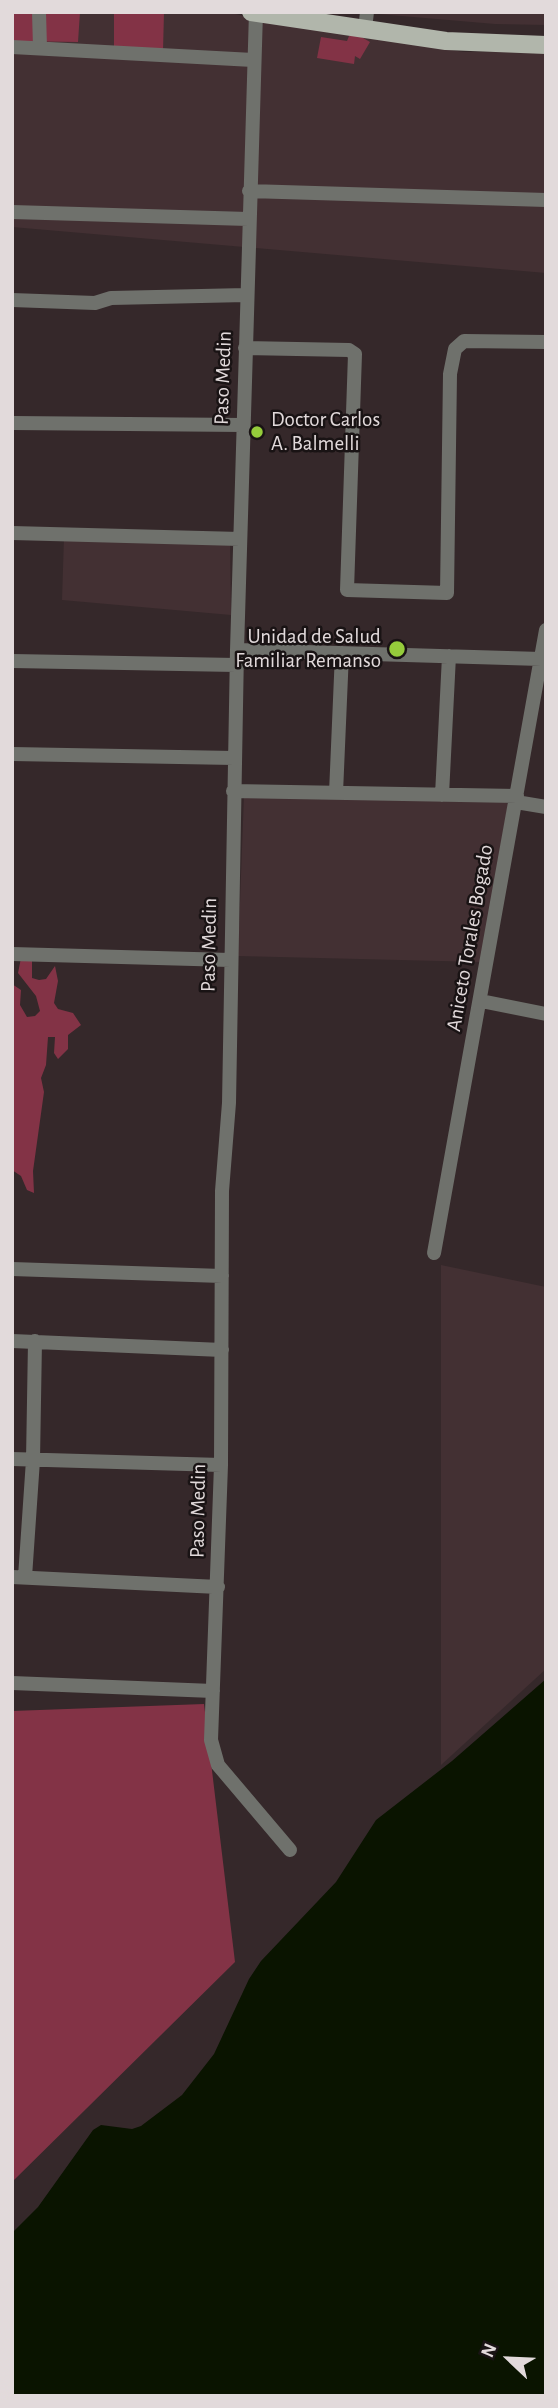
<!DOCTYPE html>
<html>
<head>
<meta charset="utf-8">
<style>
  body { margin:0 }
  #map { position:relative; width:558px; height:2408px; overflow:hidden; background:#35282a; font-family:"Alegreya Sans",sans-serif }
  canvas { display:block }
  .frame { position:absolute; inset:0; border:14px solid #e2dadb; pointer-events:none }
  .north { position:absolute; left:474px; top:2324px; width:70px; height:70px; -webkit-text-stroke:5px #191314; paint-order:stroke; rotate:293deg; font-size:19px; font-weight:700; line-height:28px; text-align:center; color:#e2dadb }
  .north::after { content:''; display:block; margin:auto; width:24px; height:32px; background:#e2dadb; clip-path:polygon(50% 0,100% 100%,50% 72%,0 100%) }
</style>
</head>
<body>
<div id="map">
<canvas width="558" height="2408"></canvas>
<div class="frame"></div>
<div class="north">N</div>
</div>
<script>
const ctx = document.querySelector('canvas').getContext('2d');
ctx.lineJoin = 'round';
function fillPath(path, color) { ctx.fillStyle = color; ctx.fill(path, 'evenodd'); }
const shape = rows => new Path2D(rows.map(r => 'M' + r).join(''));
function strokePath(path, color, width, dash) { ctx.strokeStyle = color; ctx.lineWidth = width; ctx.lineCap = dash ? 'butt' : 'round'; ctx.setLineDash(dash || []); ctx.stroke(path); }
function write(font, color, halo, rows, align = 'center') {
  ctx.font = font + ' "Alegreya Sans",sans-serif'; ctx.lineWidth = 5; ctx.setLineDash([]); ctx.textBaseline = 'middle'; ctx.strokeStyle = halo; ctx.fillStyle = color; for (const [text, x, y, turn = 0] of rows) {
    ctx.save(); ctx.translate(x, y); ctx.rotate((+turn || 0) * Math.PI / 180); ctx.textAlign = isNaN(turn) ? turn : align; if (halo) ctx.strokeText(text, 0, 0); ctx.fillText(text, 0, 0); ctx.restore();
  }
}
fillPath(shape([
  [12,12,228,12,266,22,464,52,546,51,546,273,12,227],
  [355,12,546,12,546,25,495,24],
  [64,537,230,542,231,615,62,600],
  [244,795,501,799,508,804,481,962,238,956],
  [441,1265,546,1287,546,1669,441,1765]
]), '#433033');
fillPath(shape([
  [12,12,80,12,78,42,12,41],
  [114,12,164,12,163,51,114,48],
  [358,35,370,42,360,59,355,56,354,64,317,58,321,37,347,41,349,36],
  [21,958,32,961,32,978,39,980,46,979,55,966,58,981,54,1003,58,1009,73,1013,81,1025,68,1035,68,1049,58,1059,54,1053,55,1037,48,1037,46,1065,41,1078,44,1092,33,1171,34,1193,27,1190,21,1176,12,1170,12,984,21,990,20,1005,27,1017,35,1016,40,1011,36,996,18,973],
  [204,1704,235,1962,12,2182,12,1711]
]), '#833346');
fillPath(shape([
  [546,1679,546,2396,12,2396,12,2233,38,2207,93,2130,101,2125,132,2129,141,2126,182,2095,214,2054,249,1979,261,1961,336,1882,376,1820,452,1761]
]), '#0a1400');
strokePath(shape([
  [39,12,40,47],
  [256,12,237,650,229,1103,222,1191,221,1465,211,1740,218,1765,290,1850],
  [365,29,367,12],
  [12,47,253,60],
  [249,191,546,200],
  [12,212,248,219],
  [12,300,95,303,111,298,246,295],
  [245,348,349,350,355,354,347,590,447,593,450,374,455,349,464,341,546,342],
  [12,423,243,425],
  [12,533,240,539],
  [237,650,541,659],
  [12,661,236,665],
  [12,754,234,758],
  [233,791,517,796],
  [336,793,342,653],
  [442,795,449,656],
  [516,802,546,807],
  [12,954,230,960],
  [481,1001,546,1014],
  [434,1253,546,630],
  [12,1269,222,1276],
  [12,1341,222,1350],
  [12,1459,221,1465],
  [12,1577,218,1587],
  [25,1577,33,1460,35,1341],
  [12,1683,213,1691]
]), '#6f716c', 14);
strokePath(shape([
  [251,12,446,41,546,45]
]), '#b1b6ab', 18);
for (const [x, y, r, color] of [
  [257,432,7,"#95cc3b"],
  [397,649,9,"#95cc3b"]
]) { const dot = new Path2D(); dot.arc(x, y, r, 0, 2 * Math.PI); ctx.fillStyle = color; ctx.fill(dot); strokePath(dot, '#191314', 2.5); }
write('21px', '#e2dadb', '#191314', [
  ["Paso Medin",223,378,-88],
  ["Aniceto Torales Bogado",470,938,-80],
  ["Paso Medin",209,945,-89],
  ["Paso Medin",198,1511,-89]
]);
write('21px', '#e2dadb', '#191314', [
  ["Doctor Carlos",271,420],
  ["A. Balmelli",271,444],
  ["Unidad de Salud",381,637,"right"],
  ["Familiar Remanso",381,661,"right"]
], 'left');
</script>
</body>
</html>
